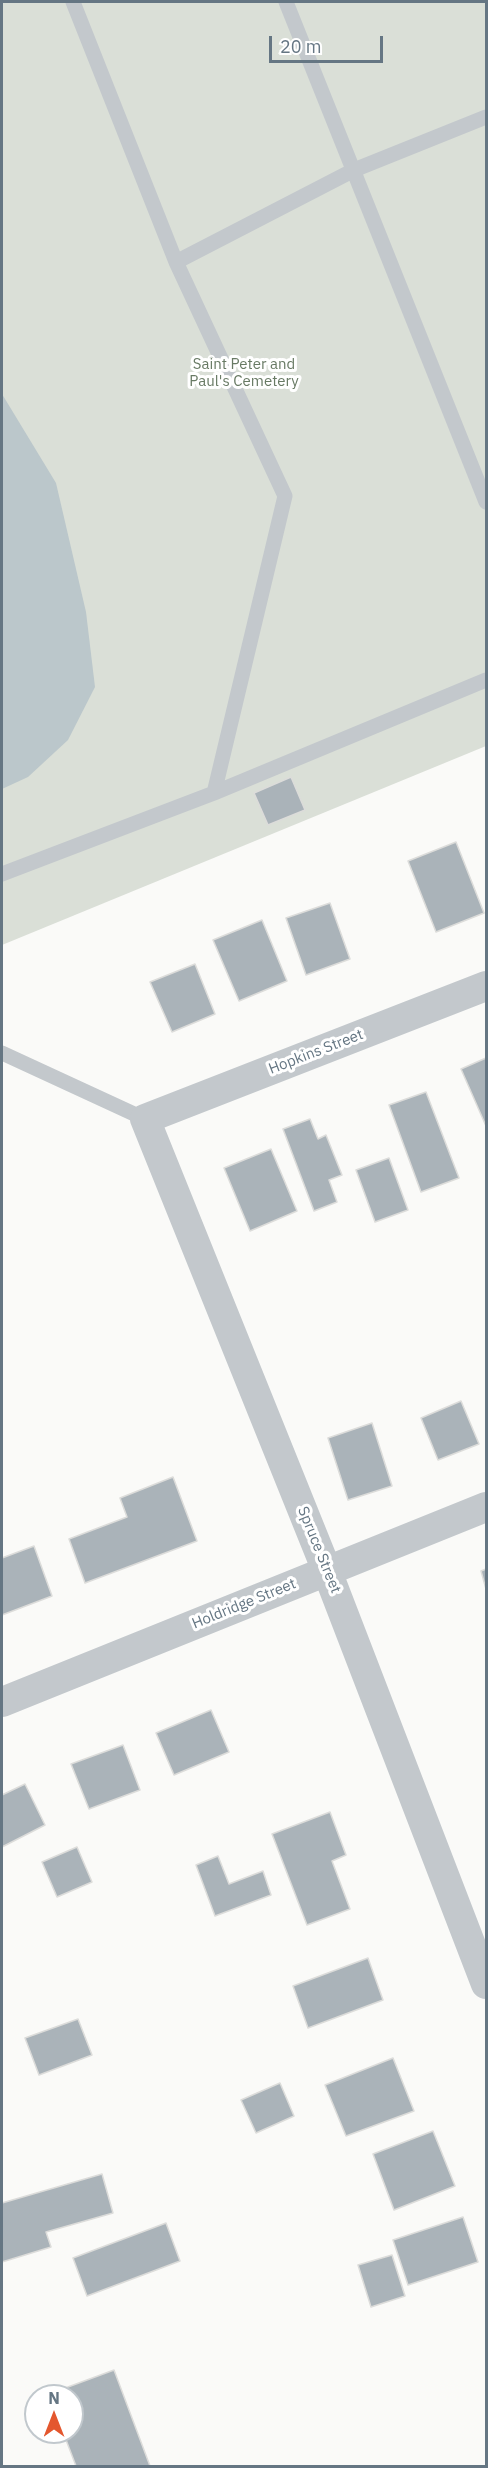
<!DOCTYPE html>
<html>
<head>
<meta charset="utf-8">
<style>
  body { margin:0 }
  #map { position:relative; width:488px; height:2468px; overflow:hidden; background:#fafaf8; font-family:"IBM Plex Sans",sans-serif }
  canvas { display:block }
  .frame { position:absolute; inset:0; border:3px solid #657683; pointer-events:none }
  .north { position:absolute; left:24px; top:2384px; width:60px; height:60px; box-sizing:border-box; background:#fff; border:2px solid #c1c8cd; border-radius:50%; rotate:0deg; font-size:16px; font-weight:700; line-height:24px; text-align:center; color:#657683 }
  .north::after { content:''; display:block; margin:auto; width:21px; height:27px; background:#e4572e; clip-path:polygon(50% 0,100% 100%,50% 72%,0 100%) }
  .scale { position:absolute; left:269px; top:36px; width:114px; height:27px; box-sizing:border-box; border:3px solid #657683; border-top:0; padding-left:8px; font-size:18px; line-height:21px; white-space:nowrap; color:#657683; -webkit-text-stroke:4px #fff; paint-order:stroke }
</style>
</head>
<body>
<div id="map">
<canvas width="488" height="2468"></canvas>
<div class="frame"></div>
<div class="north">N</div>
<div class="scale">20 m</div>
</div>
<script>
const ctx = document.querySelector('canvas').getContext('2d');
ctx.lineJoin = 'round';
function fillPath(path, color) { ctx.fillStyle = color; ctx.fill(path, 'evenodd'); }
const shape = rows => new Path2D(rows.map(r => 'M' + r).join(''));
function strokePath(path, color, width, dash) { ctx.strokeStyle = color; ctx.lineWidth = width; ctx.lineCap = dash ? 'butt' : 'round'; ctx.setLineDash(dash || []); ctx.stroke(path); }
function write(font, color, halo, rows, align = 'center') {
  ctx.font = font + ' "IBM Plex Sans",sans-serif'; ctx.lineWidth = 6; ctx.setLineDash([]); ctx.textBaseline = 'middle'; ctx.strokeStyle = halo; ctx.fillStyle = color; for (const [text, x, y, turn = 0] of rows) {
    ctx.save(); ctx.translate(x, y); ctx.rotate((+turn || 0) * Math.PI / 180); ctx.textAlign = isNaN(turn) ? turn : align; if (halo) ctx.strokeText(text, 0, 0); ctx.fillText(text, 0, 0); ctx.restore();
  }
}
fillPath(shape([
  [2,2,486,2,486,746,2,945]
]), '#dadfd7');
fillPath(shape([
  [2,394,56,483,86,612,95,687,68,740,28,777,2,789]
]), '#bbc7cb');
const building = shape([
  [291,777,305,810,268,825,254,793,291,777],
  [456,842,484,913,436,932,408,861,456,842],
  [330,903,350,959,306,975,286,918,330,903],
  [262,920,287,981,239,1001,213,940,262,920],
  [195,964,215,1014,172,1032,150,982,195,964],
  [486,1058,486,1126,461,1069,486,1058],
  [426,1092,459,1178,421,1192,389,1105,426,1092],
  [310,1119,318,1139,326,1135,342,1175,329,1180,337,1202,314,1211,283,1129,310,1119],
  [271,1149,297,1211,250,1231,224,1168,271,1149],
  [389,1158,408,1210,375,1222,356,1170,389,1158],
  [461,1401,479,1444,438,1460,421,1418,461,1401],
  [372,1423,392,1486,348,1500,328,1438,372,1423],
  [173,1477,197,1541,85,1583,69,1539,127,1517,120,1498,173,1477],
  [34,1546,52,1596,2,1615,2,1558,34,1546],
  [486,1569,486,1589,481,1571,486,1569],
  [211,1710,229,1752,174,1775,156,1733,211,1710],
  [123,1745,140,1790,89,1809,71,1764,123,1745],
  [25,1784,45,1825,2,1847,2,1795,25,1784],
  [330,1812,346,1855,332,1861,350,1909,307,1925,272,1834,330,1812],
  [77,1847,92,1882,57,1897,42,1862,77,1847],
  [218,1856,229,1884,263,1871,271,1895,215,1916,196,1865,218,1856],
  [368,1958,383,2000,308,2028,293,1986,368,1958],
  [78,2019,92,2055,39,2075,25,2038,78,2019],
  [393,2058,414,2111,346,2136,325,2085,393,2058],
  [280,2083,294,2116,256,2133,241,2100,280,2083],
  [433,2131,455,2186,394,2210,373,2154,433,2131],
  [102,2174,113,2213,46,2232,51,2247,2,2262,2,2203,102,2174],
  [463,2217,478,2262,408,2285,393,2240,463,2217],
  [166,2223,180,2261,87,2296,73,2258,166,2223],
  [392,2255,405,2296,371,2307,358,2265,392,2255],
  [114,2370,150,2466,76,2466,63,2432,72,2432,72,2396,50,2396,49,2394,114,2370]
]);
fillPath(building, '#aab3b9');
strokePath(building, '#dcdcda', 1.5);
strokePath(shape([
  [73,2,176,262,285,496,214,793,486,680],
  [286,2,486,502],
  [176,262,354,170,486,117],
  [2,874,214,793],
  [2,1053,145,1119]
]), '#c3c8cc', 15);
strokePath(shape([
  [486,986,145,1119,327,1571,486,1984],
  [2,1702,486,1507]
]), '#c3c8cc', 30);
write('15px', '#687a64', '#fff', [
  ["Saint Peter and",244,365],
  ["Paul's Cemetery",244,382]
]);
write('15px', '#657683', '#fff', [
  ["Hopkins Street",316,1052,-21],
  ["Spruce Street",319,1550,68],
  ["Holdridge Street",244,1604,-22]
]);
</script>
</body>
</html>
